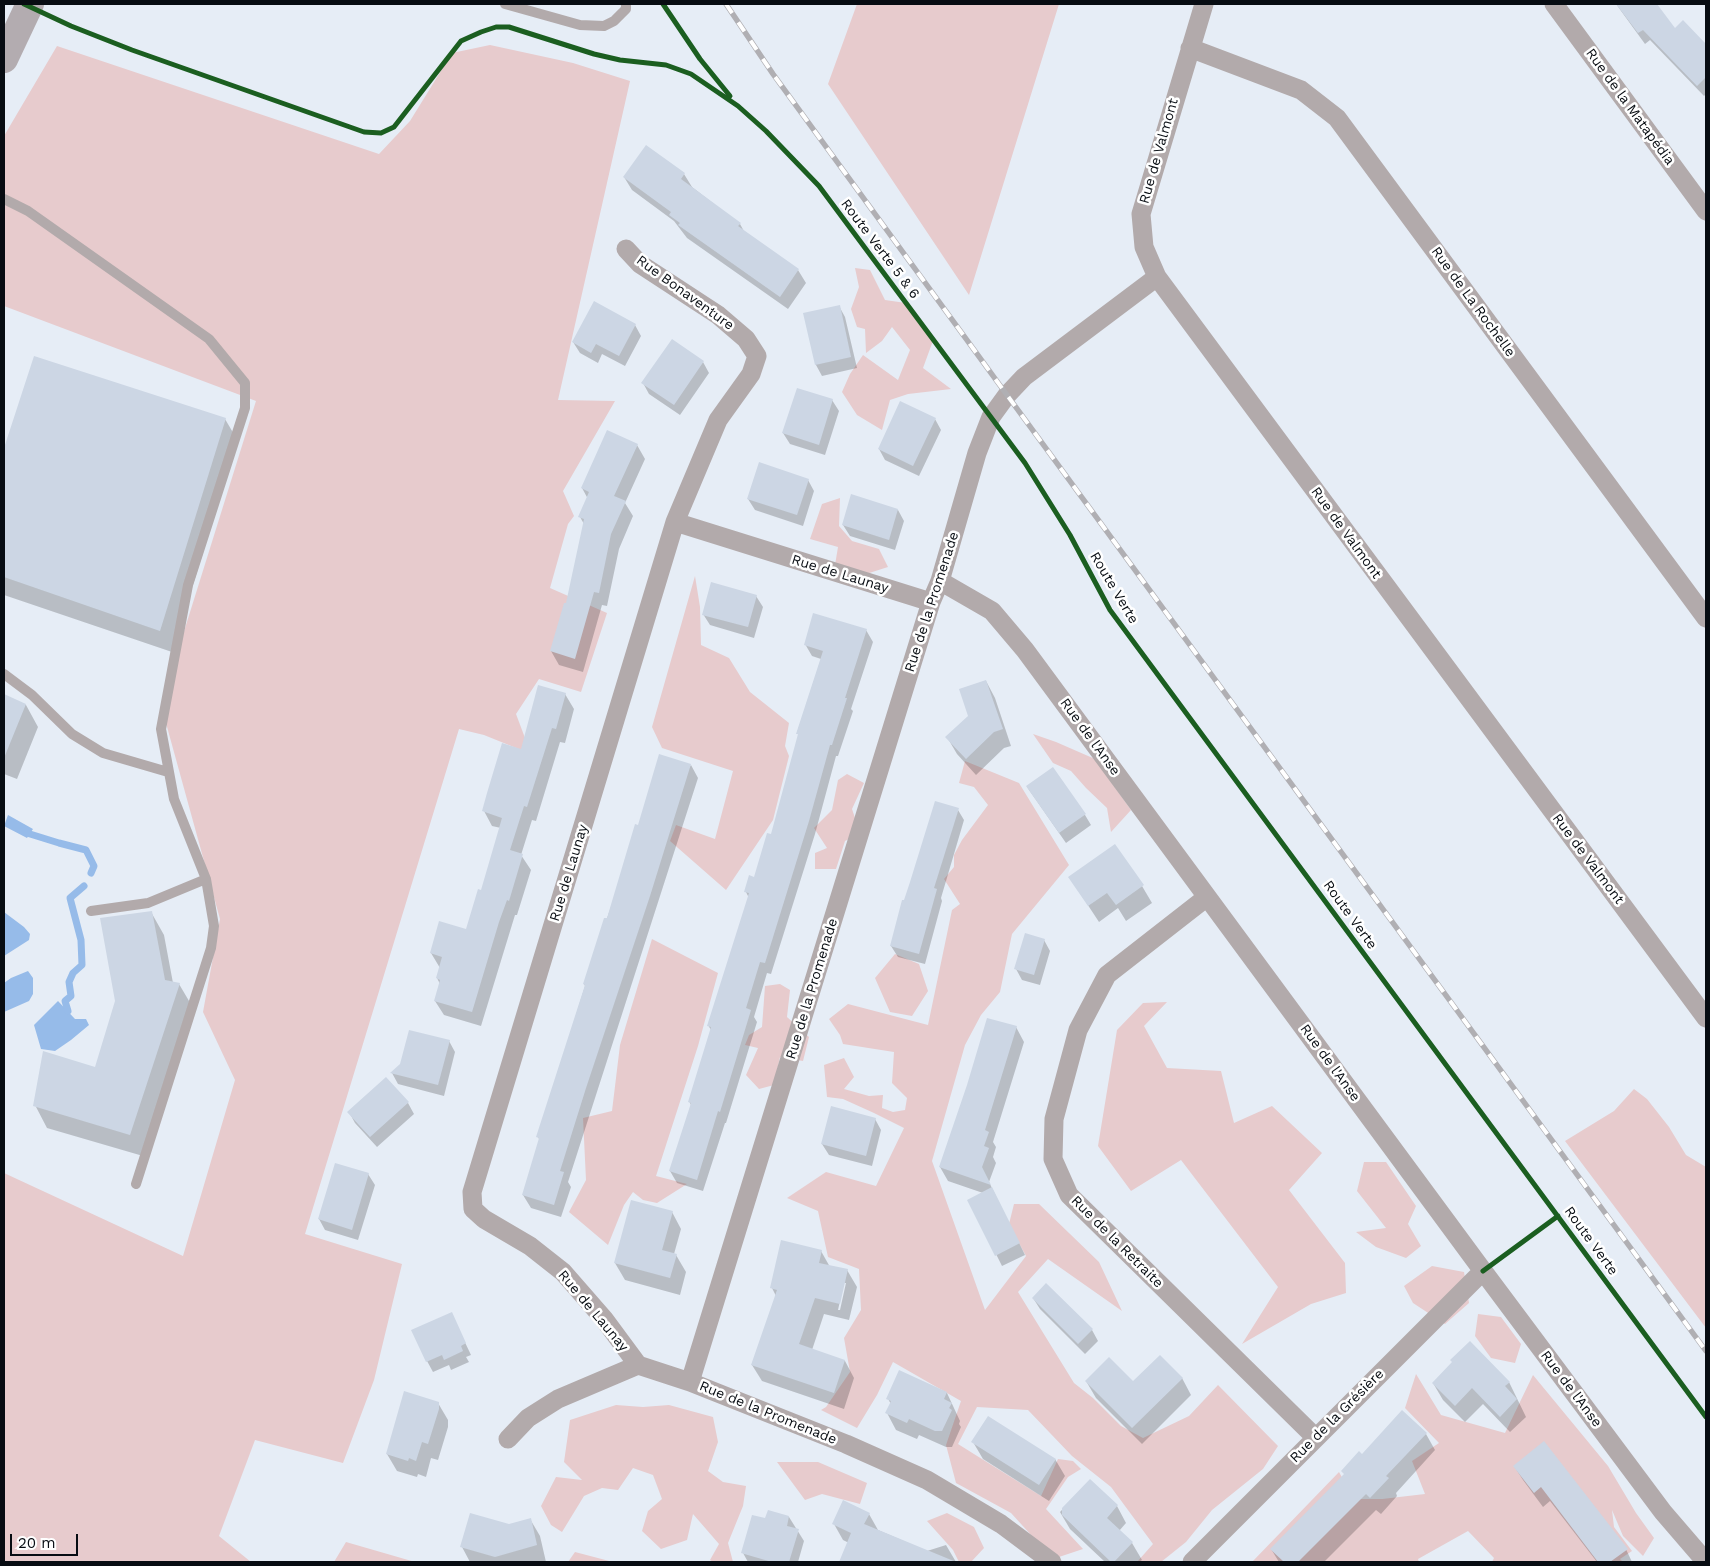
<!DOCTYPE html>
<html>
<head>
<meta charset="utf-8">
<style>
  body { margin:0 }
  #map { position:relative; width:1710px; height:1566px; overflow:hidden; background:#e6edf6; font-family:"Work Sans",sans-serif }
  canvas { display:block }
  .frame { position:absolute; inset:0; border:5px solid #070c12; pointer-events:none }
  .scale { position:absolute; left:10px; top:1534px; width:68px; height:22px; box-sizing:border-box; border:2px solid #070c12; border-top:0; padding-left:6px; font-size:15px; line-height:18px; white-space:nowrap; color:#070c12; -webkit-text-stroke:4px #fff; paint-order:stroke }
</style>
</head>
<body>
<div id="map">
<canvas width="1710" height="1566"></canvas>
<div class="frame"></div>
<div class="scale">20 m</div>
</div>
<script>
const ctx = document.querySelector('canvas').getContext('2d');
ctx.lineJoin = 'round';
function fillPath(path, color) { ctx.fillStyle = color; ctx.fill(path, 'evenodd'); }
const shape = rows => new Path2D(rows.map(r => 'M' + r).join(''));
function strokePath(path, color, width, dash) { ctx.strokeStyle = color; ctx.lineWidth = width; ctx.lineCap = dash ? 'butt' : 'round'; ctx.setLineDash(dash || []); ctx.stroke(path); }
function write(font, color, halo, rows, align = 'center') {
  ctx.font = font + ' "Work Sans",sans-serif'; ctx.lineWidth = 5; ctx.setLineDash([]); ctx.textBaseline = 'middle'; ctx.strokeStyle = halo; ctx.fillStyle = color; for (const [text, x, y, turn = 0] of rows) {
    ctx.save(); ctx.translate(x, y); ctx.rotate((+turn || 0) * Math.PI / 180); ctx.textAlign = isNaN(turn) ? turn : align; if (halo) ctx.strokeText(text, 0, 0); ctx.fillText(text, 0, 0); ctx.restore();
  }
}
fillPath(shape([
  [857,4,1059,4,969,295,828,84],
  [490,45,573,63,630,81,558,400,615,401,563,491,574,516,568,524,550,588,607,613,581,692,539,679,516,714,531,754,484,735,459,729,305,1234,402,1264,374,1380,343,1463,255,1440,219,1536,251,1562,4,1562,4,1173,183,1256,235,1080,203,1012,220,919,161,705,256,401,4,306,4,136,57,46,379,154,410,121,452,53],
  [855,268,870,270,885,300,906,303,934,338,923,368,951,389,908,394,890,400,882,430,857,415,842,392,850,374,863,355,898,380,910,350,892,327,882,341,866,353,865,329,857,327,851,309,859,287],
  [840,498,839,526,852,541,879,549,888,567,866,574,835,565,838,547,810,539,822,504],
  [695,576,700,607,701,645,729,658,750,692,789,723,785,746,789,756,773,820,726,890,670,841,676,825,715,839,733,771,662,748,652,727],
  [1033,734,1056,742,1095,759,1131,810,1111,832,1107,808,1086,788,1071,771,1053,763],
  [965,761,1019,783,1069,865,1012,934,1000,992,981,1015,965,1045,932,1161,985,1310,1026,1256,1009,1224,1014,1204,1039,1204,1099,1262,1122,1311,1048,1259,1018,1292,1074,1383,1093,1398,1121,1426,1143,1438,1189,1416,1218,1385,1278,1446,1263,1469,1212,1510,1186,1542,1161,1562,1137,1562,1153,1544,1111,1487,1072,1456,1028,1410,977,1407,958,1444,1041,1496,1058,1459,1073,1461,1081,1469,1068,1477,1046,1509,1083,1549,1053,1559,1011,1513,956,1483,946,1445,961,1401,893,1362,877,1395,857,1428,821,1410,826,1407,850,1372,844,1338,861,1310,859,1269,828,1257,818,1211,787,1198,826,1172,876,1186,904,1128,874,1113,843,1099,827,1097,824,1065,844,1058,854,1077,844,1089,869,1096,883,1095,882,1108,893,1112,905,1110,907,1098,892,1083,894,1052,843,1044,840,1035,829,1019,848,1004,928,1025,952,910,960,904,944,879,954,867,954,855,962,840,988,805,974,787,959,783],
  [847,774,864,783,852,809,860,833,845,841,836,869,815,869,815,853,827,848,814,828,832,810,838,780],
  [652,939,718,973,698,1046,656,1176,687,1184,657,1203,643,1200,633,1192,624,1205,608,1245,569,1212,586,1180,583,1118,612,1111,620,1045],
  [895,954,919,964,928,991,912,1016,890,1012,875,978],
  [780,984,790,990,787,1017,809,1037,803,1061,780,1057,774,1085,759,1089,746,1075,758,1048,745,1045,749,1035,762,1027,765,986],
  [1167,1002,1144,1026,1167,1068,1221,1071,1234,1123,1272,1106,1322,1153,1289,1190,1345,1263,1346,1293,1311,1304,1242,1344,1278,1287,1181,1160,1131,1191,1098,1146,1117,1030,1143,1003],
  [1634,1089,1647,1099,1669,1127,1686,1155,1706,1167,1706,1328,1565,1141,1614,1111],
  [1364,1162,1386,1162,1416,1206,1408,1224,1421,1246,1406,1258,1376,1247,1356,1232,1386,1228,1357,1191],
  [1432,1266,1464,1272,1469,1303,1445,1324,1413,1303,1404,1286],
  [1478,1314,1501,1317,1521,1344,1515,1363,1491,1358,1475,1336],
  [1416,1374,1441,1415,1505,1433,1533,1375,1608,1466,1636,1513,1654,1538,1643,1556,1623,1536,1612,1510,1614,1527,1632,1551,1620,1559,1623,1562,1492,1562,1494,1558,1468,1531,1418,1559,1419,1562,1252,1562,1339,1472,1354,1499,1382,1499,1425,1494,1412,1461,1439,1443,1405,1408],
  [616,1405,643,1407,669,1405,713,1417,718,1442,708,1471,723,1482,746,1486,743,1506,728,1543,733,1562,713,1562,710,1560,719,1544,693,1514,687,1540,661,1549,642,1531,648,1511,662,1499,653,1475,633,1468,618,1490,602,1488,584,1496,562,1532,551,1525,541,1506,556,1477,582,1480,564,1462,570,1420],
  [777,1462,818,1462,867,1483,860,1504,822,1494,805,1500],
  [947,1513,974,1527,984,1548,971,1562,959,1562,953,1550,927,1521],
  [346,1542,415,1562,334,1562],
  [575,1552,613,1562,568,1562]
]), '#e7cbcd');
fillPath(shape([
  [8,815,33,829,27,838,4,826],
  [4,912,24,927,30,934,29,940,4,956],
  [28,971,33,978,33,994,29,1001,4,1012,4,983,11,978],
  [58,1001,75,1019,86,1019,89,1025,71,1040,55,1051,41,1049,34,1025]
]), '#96bbe9');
fillPath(shape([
  [1616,4,1655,4,1674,30,1683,21,1706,46,1706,94,1704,96,1650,40,1645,44],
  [684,174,692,187,740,224,745,233,798,270,806,283,788,309,687,238,674,221,632,190,624,177],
  [839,306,845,317,857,368,822,376,816,365,805,314],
  [635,325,641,336,625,366,602,354,598,363,580,353,573,342],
  [35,357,225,419,238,441,172,652,4,595,4,452],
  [703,362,709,373,680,415,649,394,643,383],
  [832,400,839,411,825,455,790,444,783,433],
  [935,419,941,430,919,476,885,460,879,449],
  [637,445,645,459,625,503,633,516,619,549,607,606,602,605,583,672,559,665,551,651,567,605,584,524,580,517,588,499,582,488],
  [808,480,814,491,803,526,755,510,748,499],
  [898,510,904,521,895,550,850,536,843,525],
  [756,596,763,607,754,638,710,625,703,614],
  [866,630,873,642,851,709,853,711,838,756,836,756,815,834,771,974,767,973,754,1017,757,1022,726,1123,725,1123,703,1191,677,1183,670,1171,691,1105,689,1101,711,1030,708,1025,749,898,746,892,755,878,772,836,799,736,797,733,821,659,812,656,805,644],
  [986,681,995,698,1011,746,1004,748,976,775,957,754,947,737,969,716],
  [565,694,574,709,565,743,560,742,536,821,532,820,521,855,531,870,517,915,515,915,481,1026,444,1015,435,1001,440,984,437,978,440,968,431,953,467,931,482,892,501,828,492,826,484,811,522,751],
  [4,696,26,705,38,727,17,779,4,774],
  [691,765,698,778,568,1182,571,1187,561,1217,531,1208,523,1195,540,1141,538,1137,585,986,584,984,639,827],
  [1027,787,1085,815,1091,825,1066,843],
  [958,810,964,820,941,898,942,901,925,964,898,957,891,946],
  [1070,878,1142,886,1152,903,1126,921,1118,908,1099,922],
  [151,912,164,935,173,983,179,984,192,1006,143,1156,47,1128,35,1105,96,1069],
  [1044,940,1050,951,1040,985,1022,980,1016,969],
  [1016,1027,1024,1042,993,1142,996,1147,993,1157,996,1163,989,1182,1025,1255,1002,1266,969,1200,983,1193,948,1181,940,1167],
  [449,1041,455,1052,444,1096,398,1084,392,1073,402,1064],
  [408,1103,414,1114,377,1147,355,1123,349,1112],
  [875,1119,881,1130,872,1166,829,1155,822,1144],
  [368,1174,375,1185,358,1240,325,1230,319,1219],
  [672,1212,681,1229,674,1254,676,1255,686,1272,680,1295,625,1280,615,1263],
  [821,1251,830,1267,847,1270,857,1287,849,1320,824,1314,812,1350,845,1361,854,1378,844,1409,762,1381,752,1365,776,1296,772,1288],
  [844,1283,846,1283,840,1310,838,1310],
  [1033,1298,1092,1330,1098,1341,1085,1354,1040,1309],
  [451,1313,471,1355,466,1357,469,1362,451,1370,449,1365,433,1372,427,1361],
  [900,1372,947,1393,960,1421,959,1424,961,1427,952,1447,946,1447,919,1435,917,1439,896,1430,887,1413,891,1404,888,1399],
  [1182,1378,1191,1395,1142,1444,1096,1398,1086,1381,1133,1383],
  [1509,1382,1526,1417,1510,1432,1483,1404,1465,1422,1443,1400,1433,1383],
  [438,1403,448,1420,448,1427,438,1460,431,1458,426,1477,418,1474,417,1477,397,1471,387,1454],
  [1426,1434,1435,1450,1396,1493,1397,1496,1381,1514,1376,1510,1324,1562,1279,1562,1271,1549,1345,1475,1362,1455],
  [973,1442,1055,1459,1065,1476,1049,1501,983,1459],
  [1514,1466,1624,1545,1632,1562,1597,1562,1550,1501,1543,1507,1523,1480],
  [1090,1481,1117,1506,1126,1523,1119,1531,1132,1543,1142,1560,1139,1562,1105,1562,1070,1529,1060,1512],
  [869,1514,878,1530,927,1551,946,1545,956,1562,841,1562,849,1543,843,1540,834,1524],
  [789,1517,804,1541,798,1562,748,1562,743,1553,766,1520],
  [530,1519,540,1536,546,1562,470,1562,462,1547,509,1525]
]), '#0003');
strokePath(shape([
  [30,834,59,843,86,850,94,866,91,873],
  [68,1011,65,1001,71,996,69,982,73,973,82,965,81,940,70,898,84,886]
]), '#96bbe9', 7);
fillPath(shape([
  [1616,4,1657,4,1675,28,1683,20,1706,44,1706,77,1697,86,1643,30,1638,33],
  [646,145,685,173,681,179,741,223,738,226,799,269,780,297,678,225,680,223,669,215,671,212,623,177],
  [594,301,636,324,619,356,596,344,591,353,572,342],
  [840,305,851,357,815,365,803,313],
  [672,339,704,361,674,405,641,383],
  [34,356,226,418,160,631,4,577,4,448],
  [797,388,833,399,819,445,782,433],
  [900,401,936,418,913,466,878,449],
  [607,430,638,444,614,496,626,501,611,534,599,593,594,592,575,659,550,651,564,603,566,603,584,519,578,517,589,492,581,488],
  [759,462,809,479,797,515,747,499],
  [851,494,898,509,889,540,842,525],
  [711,582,757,595,748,627,702,615],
  [813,613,867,629,845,698,847,698,832,745,830,745,809,821,765,963,760,962,746,1008,751,1010,720,1112,718,1111,697,1180,669,1171,691,1103,688,1102,711,1027,707,1026,749,893,744,892,749,875,754,877,767,833,771,834,798,734,796,734,823,651,804,645],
  [986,680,1003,729,994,732,966,759,945,737,968,716,959,689],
  [538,685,566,693,556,729,552,728,527,807,524,806,510,850,523,854,509,901,507,900,499,922,472,1012,434,1001,440,980,436,978,442,957,430,953,439,921,466,929,478,889,481,890,502,818,482,811,487,793,502,743,521,749],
  [4,694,26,704,4,758],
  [659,754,691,764,650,896,586,1088,560,1171,564,1172,554,1205,522,1195,539,1138,536,1137,585,985,583,984,604,918,607,918,635,824,638,825],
  [1053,767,1086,814,1059,833,1026,786],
  [935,801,959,808,934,888,937,889,919,954,890,946,902,900,904,900,910,882],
  [1115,844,1144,885,1116,905,1107,893,1088,906,1068,877],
  [152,911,165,980,180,983,130,1135,33,1106,43,1051,95,1067,115,1001,100,918],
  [1025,933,1045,939,1034,975,1014,969],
  [987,1018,1017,1026,985,1130,989,1132,984,1146,989,1148,982,1167,991,1185,939,1167,967,1085],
  [409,1030,450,1040,438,1085,390,1073,400,1064],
  [386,1077,409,1102,370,1137,347,1112],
  [831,1106,876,1118,866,1156,821,1144],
  [335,1163,369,1173,352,1230,318,1219],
  [992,1187,1020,1243,995,1256,967,1200],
  [631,1200,673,1211,662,1250,677,1254,670,1278,614,1263],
  [781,1240,822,1250,819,1263,848,1269,840,1304,815,1298,799,1344,845,1360,834,1393,751,1365,777,1290,770,1288],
  [1046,1283,1093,1329,1078,1344,1032,1298],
  [452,1312,466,1343,461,1346,463,1351,444,1360,442,1355,426,1362,411,1330],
  [1470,1341,1510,1382,1505,1386,1517,1399,1500,1417,1472,1388,1455,1406,1432,1383,1452,1362,1450,1360],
  [1160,1355,1183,1378,1132,1428,1085,1381,1109,1357,1133,1381],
  [899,1370,947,1392,944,1399,952,1403,949,1408,952,1410,942,1431,935,1431,909,1419,907,1423,885,1413,891,1401,886,1399],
  [404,1391,439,1402,439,1409,428,1444,422,1442,416,1461,409,1458,408,1461,386,1454],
  [1402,1410,1427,1433,1386,1476,1389,1478,1370,1498,1366,1494,1298,1562,1284,1562,1270,1549,1344,1474,1341,1471,1359,1451,1362,1454],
  [988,1416,1056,1459,1039,1485,971,1442],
  [1544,1441,1628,1549,1610,1562,1598,1562,1541,1487,1534,1493,1513,1466],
  [1090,1479,1118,1505,1107,1518,1133,1542,1114,1562,1111,1562,1062,1515,1062,1508],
  [843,1500,870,1513,864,1524,956,1562,839,1562,851,1533,832,1524],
  [768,1510,789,1516,787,1526,799,1529,789,1562,772,1562,741,1553,752,1515,765,1518],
  [470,1513,509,1524,531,1518,537,1545,495,1557,460,1547]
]), '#ccd6e4');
strokePath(shape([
  [505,4,580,25,604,26,614,21,626,9,626,4],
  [4,199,28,211,209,339,245,383,245,408,188,585,161,729,174,799,206,879,214,926,211,948,136,1184],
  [4,674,32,695,72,734,103,753,168,772],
  [91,911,148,903,206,879]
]), '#b2aaab', 10);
strokePath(shape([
  [1204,4,1141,214,1144,247,1157,277,1706,1018],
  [1554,4,1706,211],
  [1190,48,1301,90,1337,118,1706,618],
  [626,249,640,264,718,315,746,339,757,356,751,374,718,420,675,522],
  [940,581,992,611,1025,650,1483,1271,1663,1512,1706,1562],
  [1207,897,1107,975,1078,1030,1054,1119,1053,1159,1069,1195,1315,1437],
  [690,1382,638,1365,604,1319,563,1272,530,1246,484,1219,473,1209,472,1192,675,522,931,602],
  [508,1439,528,1418,558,1399,638,1365],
  [1052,1562,1001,1524,927,1480,846,1444,690,1382,931,602,940,581,977,453,991,417,1007,395,1024,377,1157,277],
  [1192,1562,1483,1271]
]), '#b2aaab', 19);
strokePath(shape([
  [4,59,30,4]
]), '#b3acb0', 28);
const rail = shape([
  [726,4,773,74,1007,395,1706,1351]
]);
strokePath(rail, '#b0afb3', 5.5);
strokePath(rail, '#fff', 4, [11]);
strokePath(shape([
  [24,4,71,26,132,50,364,132,381,133,394,127,461,41,481,32,496,27,509,27,594,54,620,60,666,65,691,74,738,106,766,131,819,186,1025,463,1070,535,1110,610,1706,1417],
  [663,4,700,59,730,96],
  [1483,1271,1558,1216]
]), '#1b5e20', 5);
write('14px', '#070c12', '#fff', [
  ["Rue de la Matapédia",1630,107,54],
  ["Rue de Valmont",1159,151,-74],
  ["Route Verte 5 & 6",880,249,53],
  ["Rue Bonaventure",685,293,36],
  ["Rue de La Rochelle",1473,302,54],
  ["Rue de Valmont",1346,533,54],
  ["Rue de Launay",840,574,17],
  ["Route Verte",1114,588,59],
  ["Rue de la Promenade",932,602,-72],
  ["Rue de l'Anse",1090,737,54],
  ["Rue de Valmont",1588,859,53],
  ["Rue de Launay",569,873,-73],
  ["Route Verte",1350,915,54],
  ["Rue de la Promenade",812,989,-73],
  ["Rue de l'Anse",1330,1063,54],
  ["Route Verte",1591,1241,54],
  ["Rue de la Retraite",1117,1242,45],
  ["Rue de Launay",593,1311,50],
  ["Rue de l'Anse",1571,1389,53],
  ["Rue de la Promenade",768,1413,22],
  ["Rue de la Grésière",1337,1416,-45]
]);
</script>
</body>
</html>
